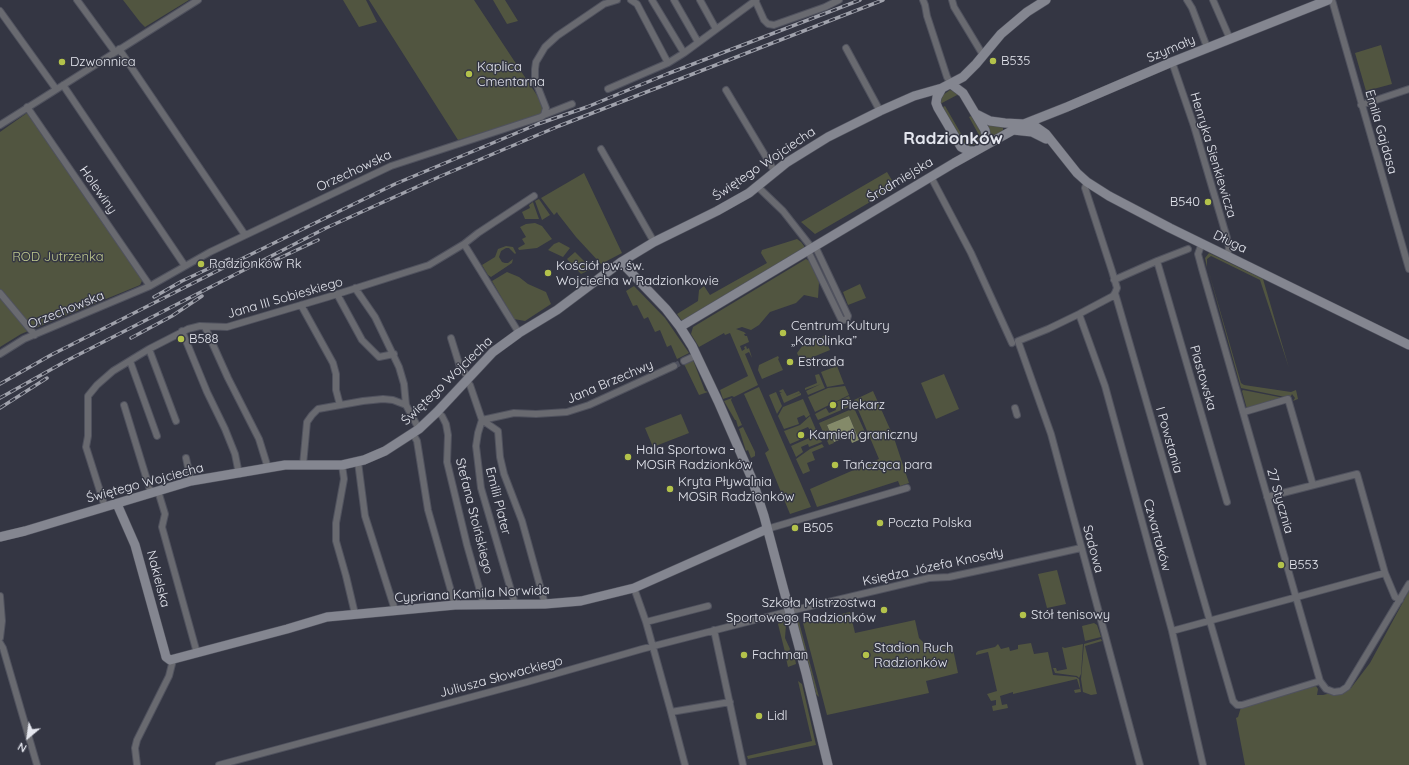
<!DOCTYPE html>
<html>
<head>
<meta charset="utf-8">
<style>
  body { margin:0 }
  #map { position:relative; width:1409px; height:765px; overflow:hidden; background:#343643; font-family:Quicksand,sans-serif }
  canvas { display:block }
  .north { position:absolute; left:8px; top:717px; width:40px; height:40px; -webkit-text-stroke:3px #343643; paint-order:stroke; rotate:209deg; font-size:11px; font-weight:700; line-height:16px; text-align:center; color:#e4e6ee }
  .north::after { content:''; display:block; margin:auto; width:14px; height:18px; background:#e4e6ee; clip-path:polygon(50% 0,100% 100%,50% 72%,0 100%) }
</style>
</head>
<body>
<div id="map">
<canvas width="1409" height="765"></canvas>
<div class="north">N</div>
</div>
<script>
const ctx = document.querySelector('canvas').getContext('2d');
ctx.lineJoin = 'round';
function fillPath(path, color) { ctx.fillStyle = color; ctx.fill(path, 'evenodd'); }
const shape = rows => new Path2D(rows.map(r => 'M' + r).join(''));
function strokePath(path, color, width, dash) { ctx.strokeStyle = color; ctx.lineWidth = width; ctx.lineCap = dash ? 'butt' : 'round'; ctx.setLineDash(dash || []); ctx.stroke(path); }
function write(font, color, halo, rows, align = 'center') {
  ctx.font = font + ' Quicksand,sans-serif'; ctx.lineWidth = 3; ctx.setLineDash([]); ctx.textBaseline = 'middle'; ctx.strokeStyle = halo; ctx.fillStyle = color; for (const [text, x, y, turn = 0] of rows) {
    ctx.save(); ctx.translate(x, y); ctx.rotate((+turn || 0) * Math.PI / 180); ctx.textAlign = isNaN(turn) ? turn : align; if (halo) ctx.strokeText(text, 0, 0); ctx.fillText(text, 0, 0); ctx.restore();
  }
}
fillPath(shape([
  [123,0,189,0,145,27,140,22],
  [343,0,366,0,377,22,359,27],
  [369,0,474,0,544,106,542,115,458,140],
  [493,0,505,0,518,21,507,24],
  [1381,45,1392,84,1366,91,1355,53],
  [950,90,954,91,959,94,940,104,943,95],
  [945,106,967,144,980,137,969,117,971,116,981,131,983,138,979,142,974,145,968,146,962,143,941,108],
  [27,113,141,278,142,281,140,285,21,334,0,347,0,132],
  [986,123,1003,126,1003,131,990,137],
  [887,172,896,187,815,234,801,222],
  [584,173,622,253,601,264,576,237,558,214,557,212,554,215,541,198],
  [539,199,550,215,542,220,535,201],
  [533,202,534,205,539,219,525,219,522,212,530,208,529,205],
  [535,223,542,226,552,239,537,248,519,250,518,248,525,244,522,239,526,237,520,227,526,224],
  [797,239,801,242,804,246,804,250,682,321,677,314,698,301,699,290,704,286,710,295,767,263,761,253,762,250],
  [559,242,570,248,563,257,548,250,554,244],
  [506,246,513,247,516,253,515,254,509,248,506,248,501,251,499,257,502,262,505,263,508,263,513,259,512,263,491,277,488,275,482,265,495,257,498,249],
  [575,252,592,269,581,274,567,259],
  [1209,253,1263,279,1289,368,1260,280,1211,256,1207,259,1207,267,1205,258],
  [806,259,809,261,819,282,818,298,804,295,796,303,770,312,759,325,751,330,742,327,736,329,744,332,746,334,744,334,745,336,747,336,749,342,740,346,742,351,745,349,744,347,746,346,747,349,749,348,752,358,749,352,745,354,758,385,734,397,732,396,723,399,720,390,748,376,730,333,725,335,724,333,699,347,691,334,693,327],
  [1208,269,1241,383,1244,385,1291,392,1296,390,1298,399,1293,401,1295,398,1292,394,1290,398,1241,388],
  [507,272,519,277,528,284,546,292,551,304,525,321,514,319,492,281],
  [860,284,866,298,848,305,843,292],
  [634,286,665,318,689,353,677,359,671,345,667,347,660,330,655,332,648,317,644,319,637,305,633,306,626,291],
  [824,336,830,350,801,362,797,353,803,345],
  [778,356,779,358,778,359,783,370,762,379,758,370,759,365],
  [693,360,705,391,708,392,699,395,684,364],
  [837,366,844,384,827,387,821,372],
  [819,374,824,386,807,393,824,386,825,388,808,395,806,391,821,384,805,390,805,388,817,383,815,375],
  [944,374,959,409,936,419,921,383],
  [845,386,849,395,815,412,808,397,828,388],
  [759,387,811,507,790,514,765,453,769,450,744,394],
  [783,389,787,396,799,391,800,393,792,396,801,393,801,395,784,403,780,393,782,392,785,398,782,392,780,392,779,391],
  [1243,390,1284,398,1247,409,1242,391],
  [873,391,894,438,909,483,900,486,898,481,817,507,810,489,879,459,854,400],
  [776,392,782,406,777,414,769,395],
  [849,396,853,405,818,420,815,414,826,408,829,413,836,410,834,403],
  [732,398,731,400,742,425,738,427,736,420,735,420,724,401],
  [803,399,810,415,806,418,804,415,797,418,799,424,784,429,778,416,783,407],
  [854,408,865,432,857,435,849,416,827,425,834,443,829,445,819,423],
  [681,414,689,433,653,447,645,428],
  [810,416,817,432,812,434,808,427,801,430,804,438,790,444,784,431,800,425],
  [743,427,755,452,755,456,751,458,748,450,746,451,739,429],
  [818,434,822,442,809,447,808,444,801,447,803,452,796,457,791,446],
  [822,444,824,447,812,452,815,460,807,463,810,471,803,474,796,459,810,449],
  [1057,570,1066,604,1047,608,1038,574],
  [1409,591,1409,765,1245,765,1236,718,1238,717,1241,707,1316,686,1318,689,1317,695,1323,695,1351,688,1370,663],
  [850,612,855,633,915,620,919,638,930,649,952,644,958,673,926,681,929,693,827,715,803,623],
  [783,619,786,624,785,638,790,649,789,651,785,652,778,624],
  [799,622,819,697,816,694,807,657,796,623],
  [1094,623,1097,625,1101,637,1085,641,1082,626],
  [1101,639,1102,641,1085,646,1097,694,1091,695,1083,692,1081,679,1084,644],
  [1031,643,1034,654,1048,652,1053,675,1076,677,1079,679,1081,692,1075,693,1074,690,1080,689,1077,679,1013,694,1013,692,1000,696,1002,705,1007,704,1008,708,993,711,992,706,996,705,996,700,991,701,987,694,997,691,988,652,976,655,976,653,978,651,995,647,998,644,1001,649,1009,647,1010,651,1018,649,1018,645],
  [1083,644,1081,674,1079,678,1077,676,1055,673,1053,668,1056,668,1057,671,1067,669,1062,647,1065,648],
  [792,652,795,659,796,664,788,667,785,654],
  [798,681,802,684,816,745,748,759,747,756,812,741]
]), '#515540');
fillPath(shape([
  [849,416,859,440,852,443,849,436,834,442,827,425]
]), '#848a69');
strokePath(shape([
  [674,366,684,361]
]), '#4e505d', 6, [6, 3]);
const street = shape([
  [77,0,115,52],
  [631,0,637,4,668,63],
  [652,0,684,53],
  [674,0,698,42],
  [700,0,716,29],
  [755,0,764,20,768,24,774,25,825,7,839,0],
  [923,0,925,5,927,16,947,77,951,84],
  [952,0,954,7,983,55],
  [1187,0,1192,8,1207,47],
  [1213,0,1230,39],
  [1332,0,1409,269],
  [0,11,56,89],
  [846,48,880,111],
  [119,49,245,235],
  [1172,62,1194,126,1227,238,1229,248,1227,255],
  [63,85,185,266],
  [608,89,668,63,684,53,756,0],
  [726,90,775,172],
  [1361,105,1409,89],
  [27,107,150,286],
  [544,115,572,104],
  [0,125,198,0],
  [601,149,654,242],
  [931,177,971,253,1012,343],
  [1087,182,1085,188,1112,271,1117,288,1115,293,1233,701,1237,705,1242,705,1320,681],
  [758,187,783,211,812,248],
  [1202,243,1198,254,1202,269,1320,681,1326,689,1334,692,1341,691,1347,687,1409,584],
  [464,244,519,333],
  [808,251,841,319,844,320,847,319,848,316,815,246],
  [1157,261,1227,502],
  [1114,280,1157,261,1188,249],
  [355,288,375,317,399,367,404,384,406,405],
  [0,293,35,335],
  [1115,293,1113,296,1079,314,1048,329,1018,341,1051,434,1140,765],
  [337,294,362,340,379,357,394,354],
  [301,305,333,363,336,374,336,390,340,405],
  [1079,314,1105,386,1172,631,1203,765],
  [205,327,228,378,259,439,268,468],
  [182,331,207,392,225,429,235,454,239,474],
  [451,338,460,367,469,378],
  [149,349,176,421],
  [0,354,24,339,150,286,210,252,391,166,541,117,544,115,546,108,535,80,535,69,536,62,545,47,557,36,604,4,617,0],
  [130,361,157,436],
  [684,361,697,355],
  [466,381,470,385,482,420,478,433,476,446,481,488,515,604],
  [124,405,151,493],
  [1015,408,1017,415],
  [437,412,442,416,446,424,448,435,447,462,467,545,484,605],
  [1244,412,1288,399,1313,485],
  [482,420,514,413,536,414,567,412,589,405,674,366],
  [482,420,498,431,500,457,504,474,522,521,545,604],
  [413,434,417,441,428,510,455,605],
  [186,458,191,481],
  [358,462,365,516,395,610],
  [303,465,307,422,312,415,318,409,363,401,383,399,393,400,406,405,419,429],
  [342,465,344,479,336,523,336,541,346,576,355,614],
  [158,491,165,514,162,527,197,653],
  [1267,497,1357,474,1385,573,1395,597,1400,600],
  [105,507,86,447,88,436,88,396,97,385,113,371,149,349,188,329,200,326,227,327,328,297,429,265,464,244,478,233,534,196],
  [767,529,907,488],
  [634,588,646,622,671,712,730,702],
  [0,596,2,621,0,638],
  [646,622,708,606],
  [714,630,743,765],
  [1172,631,1385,573],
  [0,643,3,648,37,765],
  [671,712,685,765],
  [137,765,135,748,137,740,169,676,173,660],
  [219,765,527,682,642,649,786,612,929,578,949,577,996,567,1081,548]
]);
const secondary = shape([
  [951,84,963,93,985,130,986,135,983,145],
  [942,88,937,97,936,103,938,108,961,147,969,151,973,151],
  [976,114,990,121,1005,123,1024,124,1036,127,1046,134,1077,173,1087,182,1109,196,1170,228,1409,345],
  [1013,130,1032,132,1046,139],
  [621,262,666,309,680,327,692,346,718,401,752,479,764,516,806,673,828,765],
  [680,327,954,163,1024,124,1067,107,1172,62,1328,0],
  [117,504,135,545,165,653,166,657,170,660,287,629,327,617,455,605,545,604,581,601,634,588,767,529],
  [0,537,25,531,191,481,285,465,342,465,364,460,385,451,419,429,437,412,493,352,519,333,557,310,621,262,654,242,717,211,749,193,786,163,828,137,880,111,914,96,942,88,963,77,976,64,1001,34,1027,12,1046,0]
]);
strokePath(street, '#50525e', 8);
strokePath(secondary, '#50525e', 10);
strokePath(street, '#696a70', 6);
strokePath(secondary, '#848690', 9);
const rail = shape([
  [269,263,318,240],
  [154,297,182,281,229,259],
  [131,338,172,316,202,296],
  [0,384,51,355,229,265,395,184,538,124,587,107,667,74,860,0],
  [0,398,68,360,326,228,441,176,559,126,883,0],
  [0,408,47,378]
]);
strokePath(rail, '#a0a2ac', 3.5);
strokePath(rail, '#343643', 2, [6]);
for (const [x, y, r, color] of [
  [993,61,4,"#b3c24b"],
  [62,62,4,"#b3c24b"],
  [469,74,4,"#b3c24b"],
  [1208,202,4,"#b3c24b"],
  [201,264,4,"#b3c24b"],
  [548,273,4,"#b3c24b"],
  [783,333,4,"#b3c24b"],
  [181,339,4,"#b3c24b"],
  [790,362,4,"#b3c24b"],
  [833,405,4,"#b3c24b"],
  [801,435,4,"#b3c24b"],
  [628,457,4,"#b3c24b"],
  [835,465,4,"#b3c24b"],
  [670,489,4,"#b3c24b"],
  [880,523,4,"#b3c24b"],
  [795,528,4,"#b3c24b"],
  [1281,565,4,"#b3c24b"],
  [884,610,4,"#b3c24b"],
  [1023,615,4,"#b3c24b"],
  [744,655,4,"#b3c24b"],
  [866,655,4,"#b3c24b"],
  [759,716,4,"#b3c24b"]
]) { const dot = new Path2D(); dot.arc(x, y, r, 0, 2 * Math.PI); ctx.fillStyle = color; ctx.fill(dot); strokePath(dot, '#343643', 1.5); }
write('13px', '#e4e6ee', '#343643', [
  ["Szymały",1171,49,-23],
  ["Emila Gajdasa",1381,132,74],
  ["Henryka Sienkiewicza",1213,155,73],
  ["Świętego Wojciecha",764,164,-34],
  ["Orzechowska",354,171,-25],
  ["Śródmiejska",900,180,-31],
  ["Holewiny",98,190,55],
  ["Długa",1230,242,26],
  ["Jana III Sobieskiego",285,298,-16],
  ["Orzechowska",66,310,-22],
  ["Piastowska",1203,378,74],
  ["Świętego Wojciecha",447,381,-44],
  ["Jana Brzechwy",610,382,-23],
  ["I Powstania",1169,440,74],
  ["Świętego Wojciecha",145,483,-15],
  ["Emilii Plater",498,501,76],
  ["27 Stycznia",1280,501,74],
  ["Stefana Stoińskiego",474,516,76],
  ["Czwartaków",1157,535,75],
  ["Sadowa",1093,549,75],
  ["Księdza Józefa Knosały",933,567,-12],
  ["Nakielska",158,579,75],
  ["Cypriana Kamila Norwida",472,594,-3],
  ["Juliusza Słowackiego",501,677,-15]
]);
write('13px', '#e4e6ee', '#343643', [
  ["B535",1001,61],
  ["Dzwonnica",70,62],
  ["Kaplica",477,67],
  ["Cmentarna",477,82],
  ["B540",1200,202,"right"],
  ["Radzionków Rk",209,264],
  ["Kościół pw. św.",556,266],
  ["Wojciecha w Radzionkowie",556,281],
  ["Centrum Kultury",791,326],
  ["„Karolinka”",791,341],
  ["B588",189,339],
  ["Estrada",798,362],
  ["Piekarz",841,405],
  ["Kamień graniczny",809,435],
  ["Hala Sportowa -",636,450],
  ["MOSiR Radzionków",636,465],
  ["Tańcząca para",843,465],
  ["Kryta Pływalnia",678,482],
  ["MOSiR Radzionków",678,497],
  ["Poczta Polska",888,523],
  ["B505",803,528],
  ["B553",1289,565],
  ["Szkoła Mistrzostwa",876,603,"right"],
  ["Sportowego Radzionków",876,618,"right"],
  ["Stół tenisowy",1031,615],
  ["Stadion Ruch",874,648],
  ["Radzionków",874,663],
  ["Fachman",752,655],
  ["Lidl",767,716]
], 'left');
write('13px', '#bec88e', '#343643', [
  ["ROD Jutrzenka",58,257]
]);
write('bold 17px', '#e4e6ee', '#343643', [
  ["Radzionków",953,139]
]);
</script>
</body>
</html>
